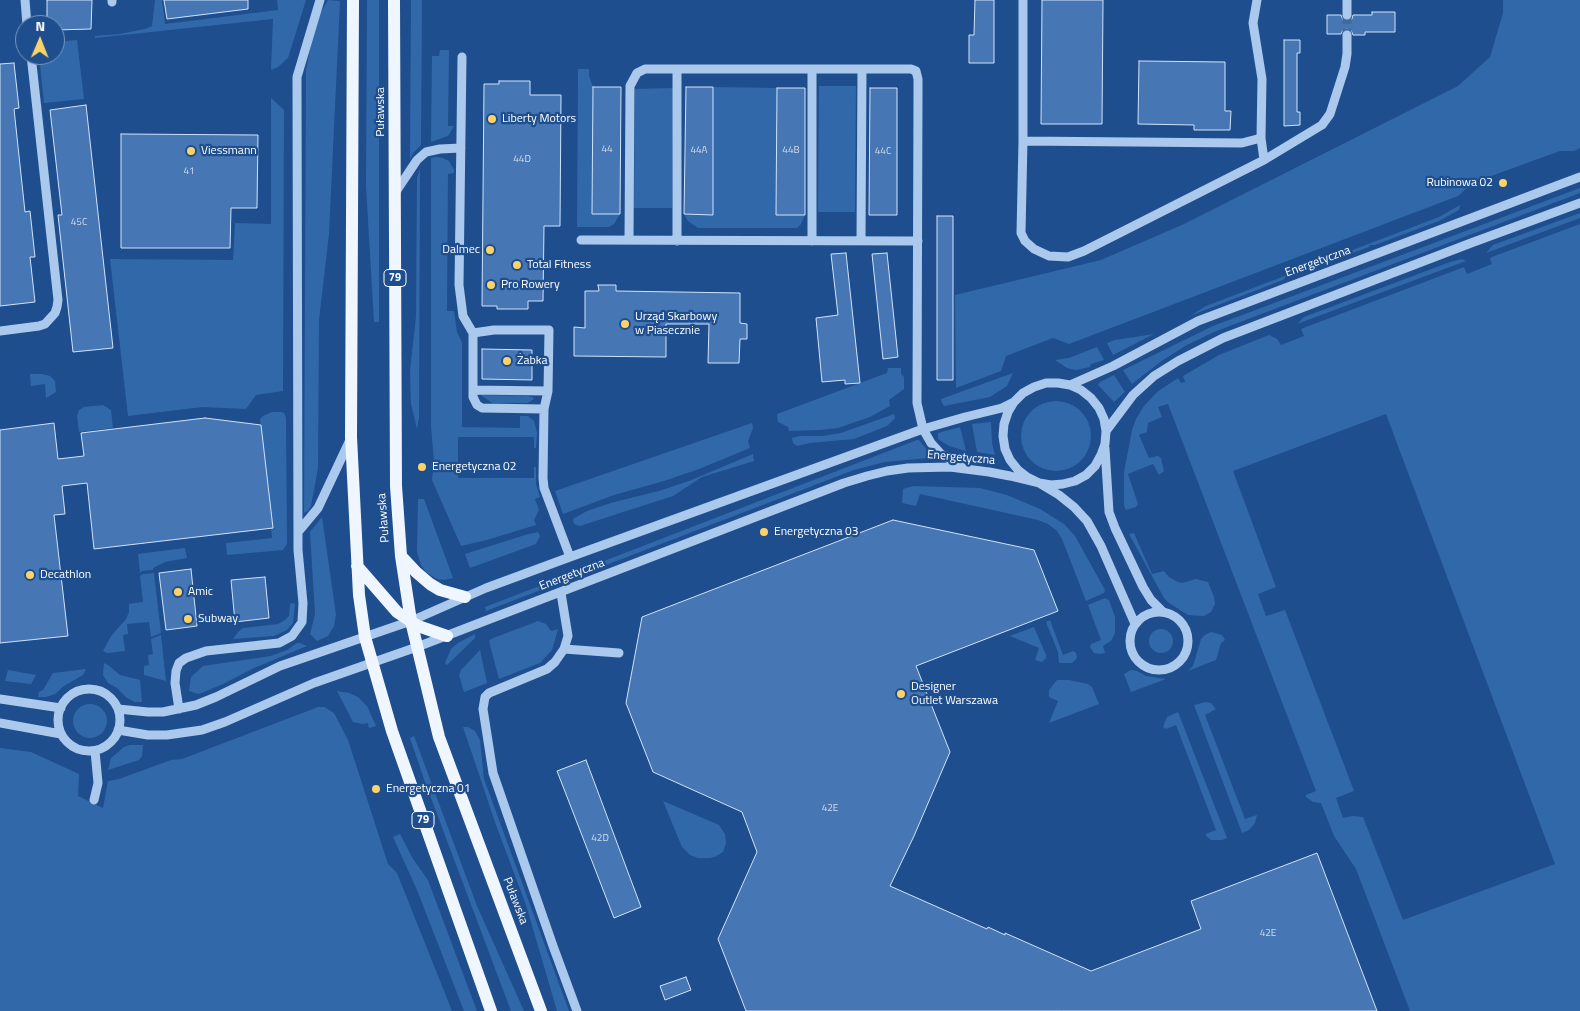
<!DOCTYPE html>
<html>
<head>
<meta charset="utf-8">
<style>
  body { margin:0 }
  #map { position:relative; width:1580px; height:1011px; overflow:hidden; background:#1e4e8d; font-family:"Titillium Web",sans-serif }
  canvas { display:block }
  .north { position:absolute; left:15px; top:15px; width:50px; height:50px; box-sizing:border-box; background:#1e4e8d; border:1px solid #7895bb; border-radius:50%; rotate:1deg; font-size:14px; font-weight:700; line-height:20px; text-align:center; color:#fff }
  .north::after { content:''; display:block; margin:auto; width:18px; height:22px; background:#fcd269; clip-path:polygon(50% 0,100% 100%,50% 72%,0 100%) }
</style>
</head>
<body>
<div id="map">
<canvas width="1580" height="1011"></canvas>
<div class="north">N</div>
</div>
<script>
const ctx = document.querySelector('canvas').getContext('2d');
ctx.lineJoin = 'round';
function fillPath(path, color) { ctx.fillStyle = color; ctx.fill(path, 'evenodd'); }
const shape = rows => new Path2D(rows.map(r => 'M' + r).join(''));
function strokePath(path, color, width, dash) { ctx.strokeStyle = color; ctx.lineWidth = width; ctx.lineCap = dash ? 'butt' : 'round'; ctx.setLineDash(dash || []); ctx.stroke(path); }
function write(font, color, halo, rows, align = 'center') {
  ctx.font = font + ' "Titillium Web",sans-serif'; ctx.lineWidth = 4.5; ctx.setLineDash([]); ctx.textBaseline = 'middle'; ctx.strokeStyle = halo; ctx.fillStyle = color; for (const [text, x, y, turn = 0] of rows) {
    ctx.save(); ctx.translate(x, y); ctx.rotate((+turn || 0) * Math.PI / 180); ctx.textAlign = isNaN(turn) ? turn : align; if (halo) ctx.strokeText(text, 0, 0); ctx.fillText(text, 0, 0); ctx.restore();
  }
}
fillPath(shape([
  [155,0,162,0,165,24,278,10,277,0,306,0,288,58,278,67,271,70,273,19,95,38,95,36,120,34,145,29,152,26],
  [328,0,340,1,329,234,319,320,318,468,311,506,308,511,304,513,306,70,311,45,321,12],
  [367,0,379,0,379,322,374,322,366,186],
  [411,0,422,0,421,145,413,153,410,160],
  [1503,0,1580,0,1580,148,1574,151,1560,151,1472,183,1458,196,1069,344,1053,338,1006,356,1001,371,956,388,955,295,1101,260,1184,224,1458,86,1490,57,1503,13],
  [77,40,84,99,44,103,39,55,55,55,55,42],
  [440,50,449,50,448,126,454,126,448,136,431,142,432,56,439,56],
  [578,69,589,69,589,76,593,87,592,214,620,214,614,224,609,227,577,227],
  [819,86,856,86,855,212,818,212],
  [713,87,777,88,776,215,805,215,801,224,797,228,698,228,688,221,684,214,713,215],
  [673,88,672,208,634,208,635,89],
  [271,98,284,110,283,391,256,395,246,409,203,407,128,416,110,259,233,260,235,223,271,224],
  [436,157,443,158,449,161,454,170,454,173,448,174,447,311,454,311,457,332,462,342,462,427,520,428,520,416,528,416,534,421,537,433,536,448,534,448,534,437,458,437,458,478,534,478,534,467,536,467,536,484,540,497,535,499,539,510,534,520,536,525,487,540,461,546,432,480,434,462,431,426,431,158],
  [420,169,419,418,417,429,411,404,410,371,416,316,417,178],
  [1580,188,1580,193,1214,332,1187,345,1163,360,1132,384,1123,370,1213,326],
  [1460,205,1459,210,1439,221,1375,245,1370,245,1369,247,1289,277,1286,277,1283,280,1192,315,1177,324,1206,306,1439,217],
  [1580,213,1580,218,1486,253,1493,245],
  [1580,224,1580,1011,1410,1011,1356,869,1334,836,1321,803,1313,802,1306,797,1306,795,1316,791,1168,404,1158,407,1162,417,1148,423,1147,432,1139,435,1149,458,1158,456,1161,458,1164,471,1159,475,1153,464,1128,474,1138,504,1136,507,1126,510,1124,506,1124,472,1132,430,1136,419,1144,406,1157,392,1178,378,1181,383,1185,382,1183,376,1219,355,1269,335,1277,339,1281,345,1304,336,1301,329,1464,267,1467,274,1492,264,1490,259,1492,257],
  [1386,414,1555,864,1403,920,1363,817,1353,816,1343,818,1336,798,1354,791,1285,610,1266,616,1258,594,1276,587,1233,471],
  [1462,259,1466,261,1297,324,1304,317,1450,262],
  [1154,334,1113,355,1107,343,1115,340],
  [1097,347,1104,360,1091,364,1090,367,1076,370,1067,368,1055,360,1069,358],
  [888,368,901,368,901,374,904,377,904,389,889,400,890,406,870,417,838,428,820,430,789,431,788,427,778,422,777,414,887,373],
  [1013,373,1007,386,990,397,944,406,942,403,941,399],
  [30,374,42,374,50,376,55,381,56,392,46,398,45,384,31,386],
  [1114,375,1125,392,1114,402,1098,385,1100,382],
  [481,395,527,396,532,397,534,399,528,403,492,403],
  '1021 436a35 35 0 1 1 70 0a35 35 0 1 1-70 0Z',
  [103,405,111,410,113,428,79,432,77,416,79,410,84,407],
  [272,412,281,412,284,413,286,418,287,544,283,550,227,555,226,543,272,538,260,419,263,416],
  [894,414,895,418,887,426,854,439,810,443,797,446,793,443,792,438,800,436,822,436,841,433],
  [991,422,992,443,995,455,977,452,972,424],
  [752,423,753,428,748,441,750,448,699,469,664,481,614,495,563,514,555,491],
  [960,427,966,451,949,446,938,439,938,433],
  [917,440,919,440,931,455,929,458,885,462,854,470,486,611,485,607],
  [753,454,754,461,702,477,673,496,580,526,574,524,573,519,587,511,611,503,659,491,689,481],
  [913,486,980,488,1007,495,1040,509,1064,524,1075,536,1105,590,1104,593,1086,601,1062,539,1057,531,1048,524,1038,520,920,494,916,506,902,503,903,489],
  [418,499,424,499,453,578,444,580,437,579,426,572,421,565,417,552],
  [322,517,336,615,334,626,328,636,317,641,310,634,315,614,310,532],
  [538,532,540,536,536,544,470,568,465,554,525,535],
  [1134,533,1152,574,1164,571,1169,577,1178,582,1182,583,1196,579,1208,582,1214,597,1215,604,1211,612,1204,616,1188,615,1169,603,1164,598,1129,534],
  [185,548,187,558,165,562,153,568,153,570,142,571,140,573,138,554],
  [154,573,161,633,151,637,149,622,127,624,128,634,123,635,125,651,107,653,103,651,111,636,126,619,129,612,129,604,143,602,140,576,143,574],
  [1105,598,1109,600,1115,617,1115,633,1111,641,1103,646,1105,653,1100,654,1094,653,1090,647,1091,644,1101,640,1088,605],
  [292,603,295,604,293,623,287,630,274,636,233,639,239,631,243,628,278,624,285,620,289,616,290,604],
  [1050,620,1063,655,1073,651,1076,653,1077,658,1072,663,1059,663,1058,652,1046,622],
  [538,621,546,624,551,631,558,629,552,650,540,663,499,679,489,641,491,639],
  [1034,627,1046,655,1046,658,1042,662,1035,660,1039,648,1010,636],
  '1149 641a12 12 0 1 1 24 0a12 12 0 1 1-24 0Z',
  [1211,632,1222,635,1225,640,1221,643,1216,660,1188,671,1193,666,1201,639,1205,635],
  [475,634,475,638,447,665,445,663,451,649,458,643],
  [161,635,166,681,144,675,144,666,149,665,148,655,153,654,151,639],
  [297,643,300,643,307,646,254,668,223,684,204,692,198,694,189,691,191,677,203,666,271,656,287,650],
  [480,650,487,683,464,692,459,675,461,670],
  [104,663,108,665,120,675,140,680,142,702,135,702,127,698,117,688,108,683,103,675],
  [86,669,83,675,64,686,55,694,46,697,38,697,39,692,43,690,53,673],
  [8,670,36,675,31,684,5,681],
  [1131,670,1137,671,1146,676,1166,679,1131,692,1124,674],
  [1057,680,1069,680,1088,684,1092,687,1099,704,1049,723,1058,701,1049,697,1049,690],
  [337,691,349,693,358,697,367,706,376,726,369,728,368,723,363,724,353,722],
  [1206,702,1211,703,1216,709,1205,715,1245,819,1257,815,1255,823,1249,830,1242,833,1194,705],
  '73 721a17 17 0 1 1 34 0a17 17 0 1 1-34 0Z',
  [318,707,324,707,334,713,348,740,388,864,397,873,452,1011,0,1011,0,748,31,752,79,774,78,796,103,808,108,781,119,779,171,760,182,759],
  [1178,712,1227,838,1222,840,1211,840,1206,836,1206,834,1216,830,1176,725,1166,729,1163,727,1167,717],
  [463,727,468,727,475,731,480,740,484,779,569,1011,557,1011,526,905,496,825],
  [414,736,477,906,524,1011,511,1011,425,782,410,738],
  [130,745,143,745,142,756,139,760,108,770,111,758,124,747],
  [663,801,719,825,725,834,726,843,723,852,715,857,709,858,698,858,690,855,682,847],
  [400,834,413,859,428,880,477,1011,464,1011,417,890,393,837]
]), '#3168aa');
const building = shape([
  [47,0,92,0,91,29,55,30,55,25,47,25,47,0],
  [164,0,248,0,248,9,167,19,164,0],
  [975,0,994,0,994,63,969,63,969,35,974,35,975,0],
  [1042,0,1103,0,1102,124,1041,124,1042,0],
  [1372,12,1395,12,1395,32,1365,32,1365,35,1353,35,1351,30,1347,29,1343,30,1341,34,1327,34,1327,15,1341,15,1343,20,1347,21,1352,19,1353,15,1372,15,1372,12],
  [1284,40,1300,40,1300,53,1297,53,1297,112,1300,112,1300,125,1284,126,1284,40],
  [1139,61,1225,62,1225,111,1231,111,1230,130,1194,130,1194,125,1138,124,1139,61],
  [14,63,19,108,14,109,25,212,30,211,35,257,30,257,35,302,0,306,0,64,14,63],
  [499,81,530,81,530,95,561,95,560,226,544,226,543,301,528,301,528,309,497,309,497,306,482,306,484,84,499,84,499,81],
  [593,87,621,87,620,214,592,214,593,87],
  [686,87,713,87,713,215,684,214,686,87],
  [777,88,805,88,805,215,776,215,777,88],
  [870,88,897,88,897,215,869,215,870,88],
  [86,105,113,348,73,352,58,215,62,215,50,110,86,105],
  [121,134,258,135,257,208,231,208,230,248,121,248,121,134],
  [937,216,953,216,953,380,937,380,937,216],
  [846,253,860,383,845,384,845,380,822,382,816,318,838,315,831,254,846,253],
  [887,253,898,357,883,359,872,254,887,253],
  [598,285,616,285,616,291,740,293,740,323,747,324,747,339,740,339,739,363,708,363,709,324,666,324,666,357,574,356,574,327,585,328,585,291,599,291,598,285],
  [482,349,532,350,532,380,482,379,482,349],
  [205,418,261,425,273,528,94,549,87,483,62,486,65,514,54,515,68,636,0,643,0,430,54,423,58,459,84,456,81,433,205,418],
  [893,520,1034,550,1058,611,916,666,950,752,914,836,890,886,987,929,988,927,1005,935,1005,933,1091,971,1201,929,1191,901,1317,853,1377,1011,746,1011,718,939,757,852,742,812,653,772,626,703,642,617,893,520],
  [191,569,197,626,166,630,159,573,191,569],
  [265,577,269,618,235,622,231,580,265,577],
  [586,760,641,907,614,918,557,771,586,760],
  [686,977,691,990,665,1000,660,986,686,977]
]);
fillPath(building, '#4677b4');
strokePath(building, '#d0e3f9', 1);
strokePath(shape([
  [1347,15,1347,35]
]), '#40699e', 9, [9, 4.5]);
strokePath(shape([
  [25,0,27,25],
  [1023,0,1023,141,1021,233,1025,241,1034,249,1049,256,1068,257,1084,251,1264,160,1322,125,1330,114,1345,67,1347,54,1347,35],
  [1257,0,1253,23,1262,79,1261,138,1264,160],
  [112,2,112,0],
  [1347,15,1347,0],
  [462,57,459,285,463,316,473,333,473,397,477,405,482,408,544,409],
  [1023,141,1242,143,1261,138],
  [395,193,417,160,426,152,440,149,461,148],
  [581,240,918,241],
  [629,240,630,86,637,73,645,69,911,69,916,71,918,79,918,94,917,403,923,429,931,443,941,454,961,466],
  [677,241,677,69],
  [812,241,812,69],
  [861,241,862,69],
  [0,331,39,326,45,324,55,313,57,307,58,300,31,55],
  [473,333,494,330,549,330,548,391,544,409,543,478,544,488,570,557],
  [1070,385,1113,366,1198,321,1580,177],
  [473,390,548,391],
  [1106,431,1133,395,1154,376,1178,361,1223,338,1471,243,1580,203],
  [1105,448,1109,512,1115,528,1143,587,1151,600,1162,611],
  [298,532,318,508,350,440],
  [561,593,568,636,564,649,555,662,547,669,489,693,485,697,483,709,493,773,553,946,577,1011],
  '1130 641a29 29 0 1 1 58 0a29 29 0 1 1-58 0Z',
  [564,649,619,653],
  '58 720a31 31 0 1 1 62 0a31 31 0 1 1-62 0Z',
  [0,699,61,708],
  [118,709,148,712,163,712,196,705,216,697,280,666,411,621,486,588,570,557,923,429,965,417,1002,408,1014,402],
  [179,709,175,683,176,671,179,663,186,658,206,651,279,643,292,636,302,622,303,603,298,550,297,77,320,0],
  [0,723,61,734],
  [118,730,148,735,167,735,202,730,225,722,314,683,417,647,844,483,867,476,887,471,908,468,950,467,989,472,1010,476,1039,483,1051,485,1063,484,1075,481,1086,475,1095,466,1101,455,1105,444,1106,431,1104,419,1099,408,1091,398,1081,390,1070,385,1058,383,1046,383,1034,387,1023,393,1014,402,1008,412,1004,424,1003,436,1005,449,1010,460,1018,470,1027,477,1039,483,1059,495,1074,507,1087,521,1101,546,1135,624],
  [94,800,98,783,95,751]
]), '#abc8ed', 9);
strokePath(shape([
  [353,0,351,437,359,595,365,637,392,731,491,1011],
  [394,0,396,486,401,556,411,621,439,737,541,1011],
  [401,556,416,572,430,584,440,590,465,597],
  [357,566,397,612,418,626,447,636]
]), '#f0f6ff', 12);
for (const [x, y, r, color] of [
  [492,119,5,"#fcd269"],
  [191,151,5,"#fcd269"],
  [1503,183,5,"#fcd269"],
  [490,250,5,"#fcd269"],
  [517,265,5,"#fcd269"],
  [491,285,5,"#fcd269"],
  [625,324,5,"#fcd269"],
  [507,361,5,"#fcd269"],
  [422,467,5,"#fcd269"],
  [764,532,5,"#fcd269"],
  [30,575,5,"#fcd269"],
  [178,592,5,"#fcd269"],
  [188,619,5,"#fcd269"],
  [901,694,5,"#fcd269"],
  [376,789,5,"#fcd269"]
]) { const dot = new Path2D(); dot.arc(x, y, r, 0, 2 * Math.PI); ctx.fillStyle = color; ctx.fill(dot); strokePath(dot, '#1e4e8d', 2); }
write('10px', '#d1ddec', null, [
  ["44",607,150],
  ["44A",699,151],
  ["44B",791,151],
  ["44C",883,152],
  ["44D",522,160],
  ["41",189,172],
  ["45C",79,223],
  ["42E",830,809],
  ["42D",600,839],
  ["42E",1268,934]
]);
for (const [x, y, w] of [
  [395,278,22],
  [423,820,22]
]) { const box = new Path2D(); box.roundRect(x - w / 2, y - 8.5, w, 17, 4); ctx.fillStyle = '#1e4e8d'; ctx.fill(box); strokePath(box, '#fff', 1); }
write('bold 11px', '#fff', null, [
  ["79",395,278],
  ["79",423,820]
]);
write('12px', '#fff', '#1e4e8d', [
  ["Puławska",381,112,-90],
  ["Energetyczna",1318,262,-20],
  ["Energetyczna",961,458,5],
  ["Puławska",384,518,-94],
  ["Energetyczna",572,575,-21],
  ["Puławska",515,901,69]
]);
write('12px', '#fff', '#1e4e8d', [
  ["Liberty Motors",502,119],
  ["Viessmann",201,151],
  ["Rubinowa 02",1493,183,"right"],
  ["Dalmec",480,250,"right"],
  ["Total Fitness",527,265],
  ["Pro Rowery",501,285],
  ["Urząd Skarbowy",635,317],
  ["w Piasecznie",635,331],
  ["Żabka",517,361],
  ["Energetyczna 02",432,467],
  ["Energetyczna 03",774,532],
  ["Decathlon",40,575],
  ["Amic",188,592],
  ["Subway",198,619],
  ["Designer",911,687],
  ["Outlet Warszawa",911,701],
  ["Energetyczna 01",386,789]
], 'left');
</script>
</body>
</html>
